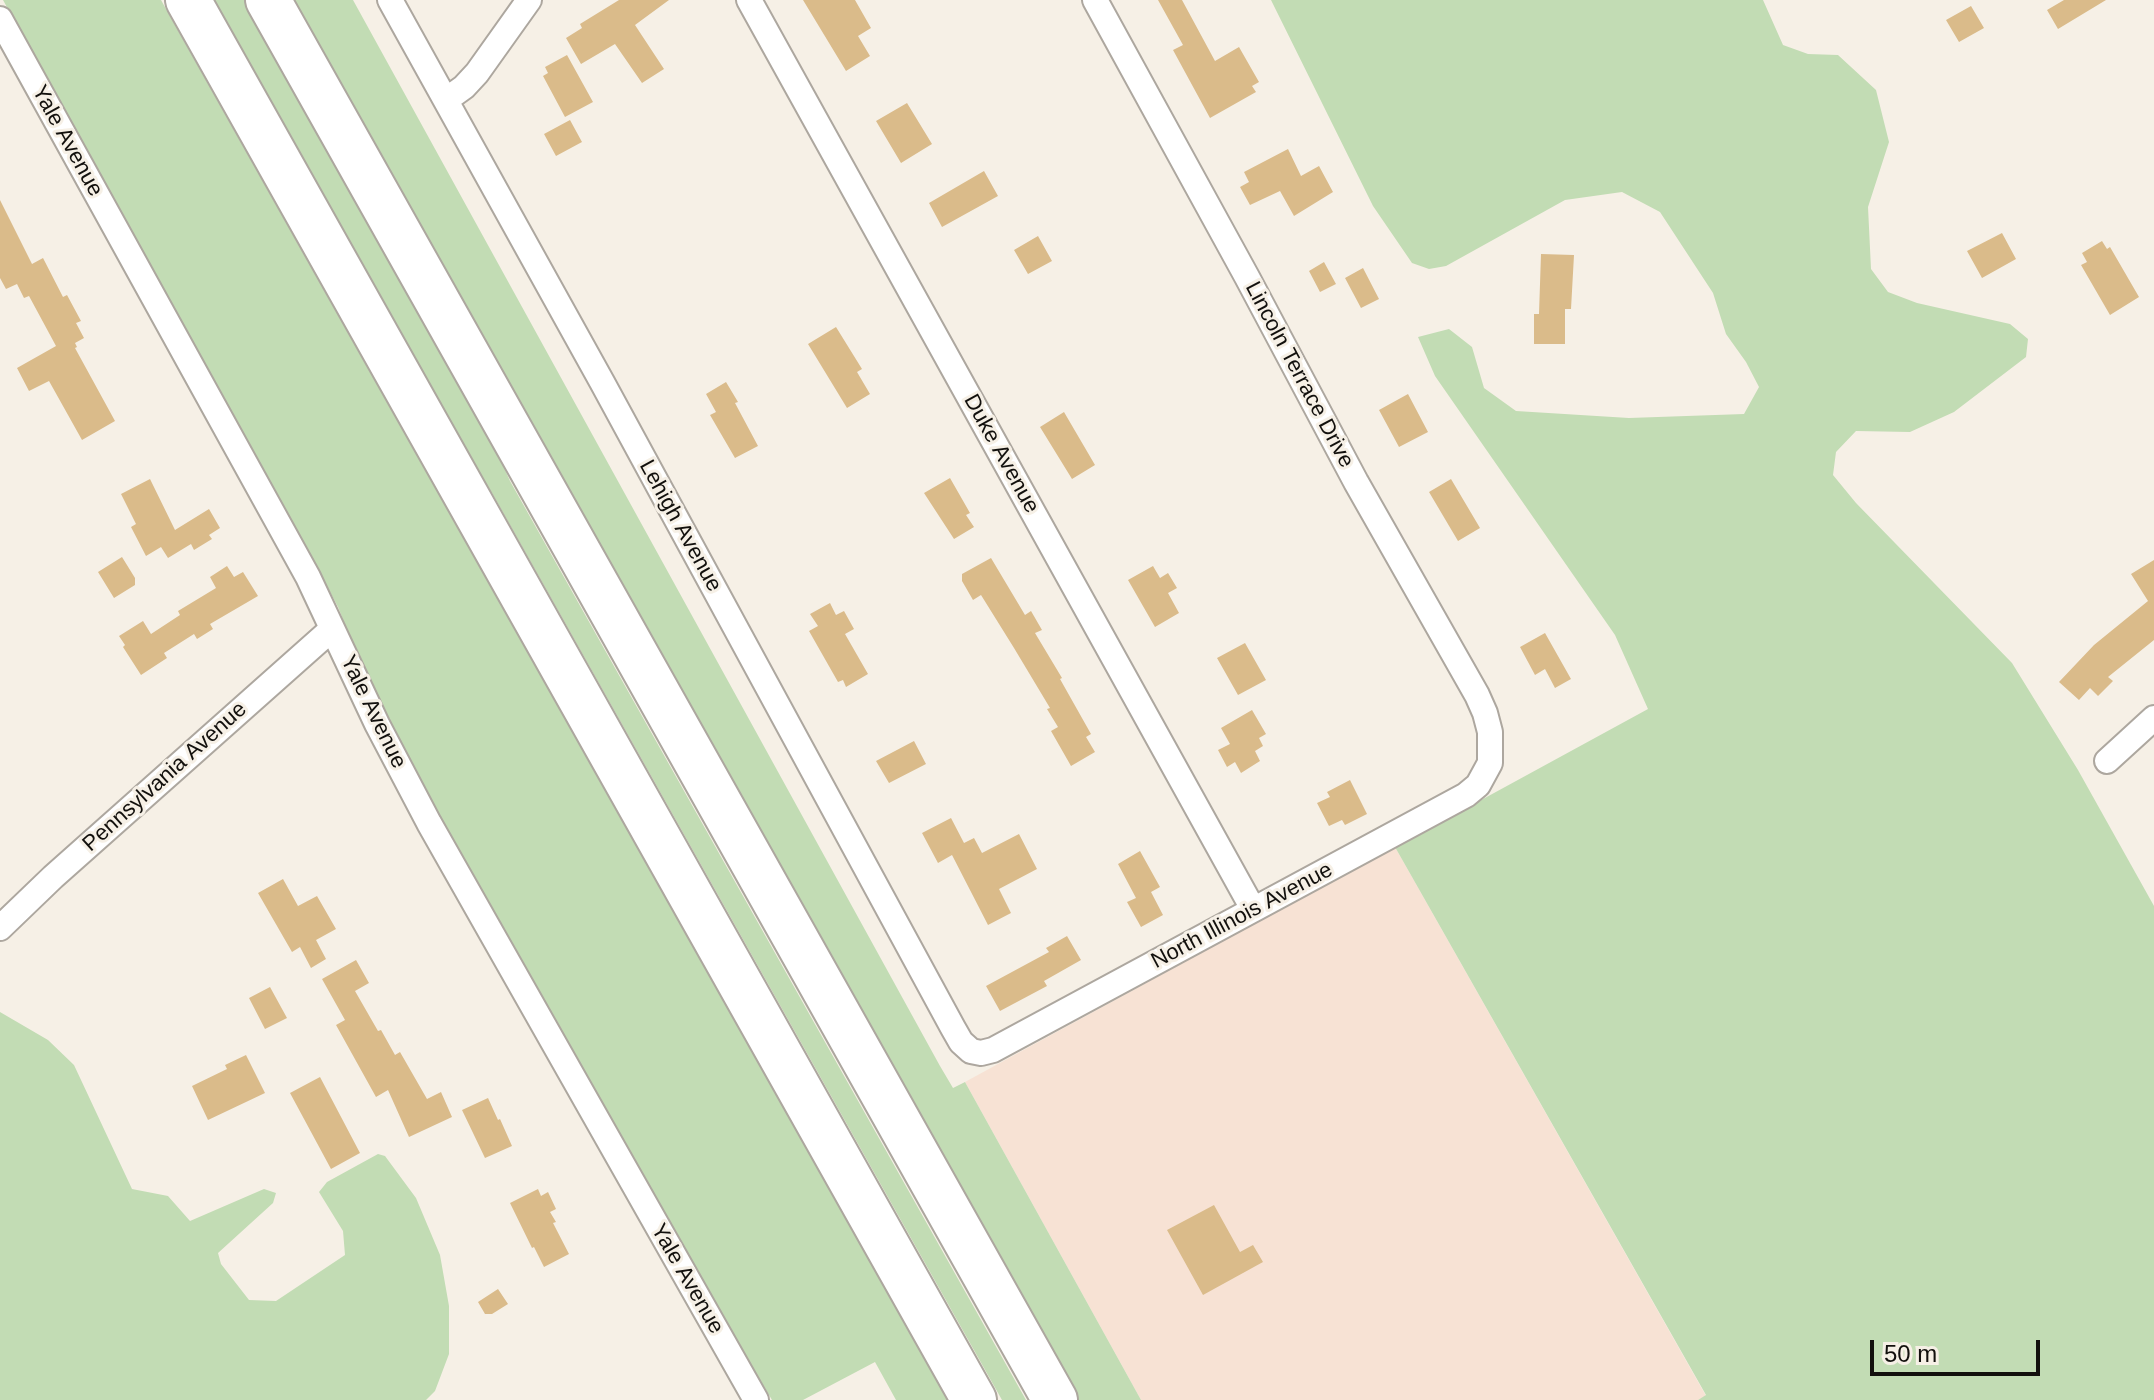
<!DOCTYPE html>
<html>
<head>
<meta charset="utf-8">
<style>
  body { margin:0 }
  #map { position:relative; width:2154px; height:1400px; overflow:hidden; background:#f6f0e6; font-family:Helvetica,sans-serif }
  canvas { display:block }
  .scale { position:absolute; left:1870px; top:1340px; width:170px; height:36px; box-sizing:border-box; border:4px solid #12100d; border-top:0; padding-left:10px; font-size:24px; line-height:28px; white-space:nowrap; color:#12100d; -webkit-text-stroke:6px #f6f0e6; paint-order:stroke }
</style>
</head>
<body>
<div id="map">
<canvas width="2154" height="1400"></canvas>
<div class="scale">50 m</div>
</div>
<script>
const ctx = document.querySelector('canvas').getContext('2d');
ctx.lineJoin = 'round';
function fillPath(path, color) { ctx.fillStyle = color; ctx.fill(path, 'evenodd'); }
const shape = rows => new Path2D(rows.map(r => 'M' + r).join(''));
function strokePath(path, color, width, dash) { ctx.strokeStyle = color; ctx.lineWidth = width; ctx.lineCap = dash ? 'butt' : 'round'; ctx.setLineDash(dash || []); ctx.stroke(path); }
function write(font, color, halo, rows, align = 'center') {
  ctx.font = font + ' Helvetica,sans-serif'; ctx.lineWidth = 6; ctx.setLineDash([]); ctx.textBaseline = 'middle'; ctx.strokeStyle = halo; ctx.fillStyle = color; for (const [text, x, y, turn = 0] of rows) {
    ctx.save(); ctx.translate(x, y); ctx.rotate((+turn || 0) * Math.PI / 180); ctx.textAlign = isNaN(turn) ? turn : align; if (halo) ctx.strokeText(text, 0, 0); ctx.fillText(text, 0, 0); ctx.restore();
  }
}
fillPath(shape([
  [1395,847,1706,1396,1698,1400,1141,1400,965,1082]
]), '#f7e2d4');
fillPath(shape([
  [3,0,161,0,948,1400,896,1400,875,1362,803,1400,772,1400,665,1219,442,824,371,689,338,607,322,577,271,489],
  [207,0,248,0,472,396,510,481,1026,1400,1002,1400,492,493,440,416],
  [294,0,353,0,940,1066,953,1088,965,1082,1141,1400,1079,1400,508,387],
  [1271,0,1763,0,1783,45,1808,54,1838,55,1876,90,1889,142,1868,207,1871,269,1888,292,1917,303,2010,324,2028,339,2026,357,1954,412,1910,432,1856,431,1836,452,1833,475,1856,503,2012,663,2078,770,2154,906,2154,1400,1698,1400,1706,1395,1395,847,1648,709,1615,635,1435,376,1418,337,1449,329,1472,347,1484,388,1516,411,1629,418,1744,414,1759,387,1746,362,1726,334,1713,293,1660,212,1622,192,1565,200,1446,266,1429,269,1412,263,1373,206],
  [0,1012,48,1040,74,1065,132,1189,168,1196,190,1221,264,1189,276,1193,273,1203,218,1253,221,1264,249,1300,276,1301,345,1255,343,1231,319,1192,327,1182,378,1154,385,1156,416,1198,440,1255,449,1306,449,1354,435,1391,426,1400,0,1400]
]), '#c2dcb4');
fillPath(shape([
  [619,0,669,0,635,25,664,69,642,83,615,44,581,64,566,38,582,28,580,24],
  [803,0,855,0,871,28,858,36,870,56,846,71],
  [1158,0,1182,0,1215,61,1239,47,1259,82,1252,86,1256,92,1210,118,1173,50,1183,45],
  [2064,0,2106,0,2058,29,2047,10],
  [1971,6,1984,28,1959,42,1946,20],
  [567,55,593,102,565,117,543,76,548,73,545,67],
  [907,103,932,144,901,163,876,121],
  [570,120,582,142,556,156,544,134],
  [1288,149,1301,176,1319,166,1333,192,1294,216,1280,191,1250,205,1240,187,1249,182,1244,172],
  [984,171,998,196,942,227,929,203],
  [0,200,32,264,43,258,63,297,67,295,81,321,76,323,84,338,75,343,77,347,75,348,115,421,82,440,49,381,29,391,17,368,56,346,29,296,24,298,17,284,6,289,0,278],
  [2002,233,2016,259,1982,278,1967,251],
  [1038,236,1052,261,1028,274,1014,250],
  [2102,241,2107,249,2110,247,2139,297,2110,315,2081,265,2087,262,2082,253],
  [1541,254,1574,255,1571,309,1565,309,1565,344,1534,344,1534,314,1539,314],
  [1324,262,1336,284,1320,292,1309,271],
  [1363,268,1379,299,1361,308,1345,278],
  [836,327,862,369,857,372,870,394,847,408,808,344],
  [726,382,738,402,735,403,758,446,735,458,710,415,716,412,706,394],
  [1408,394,1428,432,1399,447,1379,410],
  [1064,412,1095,465,1072,479,1040,427],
  [950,478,970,513,966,515,974,527,954,539,924,493],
  [150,479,175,530,209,509,220,528,209,535,212,539,194,550,191,544,168,558,161,547,146,556,131,527,136,524,121,494],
  [1451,479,1480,528,1458,541,1429,492],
  [122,557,135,578,135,585,114,598,98,572],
  [991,558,1025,615,1031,611,1042,630,1035,633,1062,678,1060,679,1091,734,1086,737,1095,752,1071,766,1051,731,1058,727,1047,709,1050,708,1014,648,981,595,973,600,962,581,962,574],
  [2154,560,2154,640,2108,677,2113,681,2098,696,2090,688,2079,700,2059,682,2094,645,2148,601,2131,574],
  [227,566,234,577,243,572,258,596,210,624,213,629,197,639,194,634,164,653,167,658,141,675,123,647,125,645,119,636,143,621,151,634,180,615,178,611,216,588,210,577],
  [1153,566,1160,578,1168,573,1177,588,1168,593,1179,613,1155,627,1128,580],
  [830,603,836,615,844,611,854,629,845,634,868,674,846,687,843,680,838,682,809,631,818,626,810,614],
  [1545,633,1571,679,1555,688,1545,669,1535,675,1520,647],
  [1245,643,1266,680,1238,695,1217,658],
  [1252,710,1266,734,1259,738,1263,746,1255,751,1260,761,1241,773,1235,762,1227,767,1218,750,1230,744,1221,728],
  [914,741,926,764,889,783,876,761],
  [1350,780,1367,814,1345,825,1342,820,1329,826,1317,803,1330,797,1327,792],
  [951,818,964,843,974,838,982,853,1019,834,1037,869,999,889,1011,913,988,925,952,855,938,863,922,833],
  [1140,851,1160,887,1151,892,1163,915,1141,927,1127,902,1136,898,1118,864],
  [283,879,298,906,317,896,336,929,316,940,326,959,311,968,300,947,292,952,258,893],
  [1067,936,1081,960,1044,981,1047,986,1000,1011,986,986,1049,952,1046,948],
  [356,960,369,983,355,991,378,1031,381,1030,395,1055,400,1052,427,1099,441,1092,452,1117,409,1137,388,1090,376,1097,336,1025,345,1020,322,979],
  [270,987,287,1018,265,1029,249,998],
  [246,1055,265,1093,208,1120,192,1086,227,1069,225,1065],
  [320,1077,360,1153,331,1169,290,1093],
  [488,1098,498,1120,500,1119,512,1146,485,1158,462,1110],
  [538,1189,541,1196,548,1192,556,1209,550,1212,556,1222,553,1223,569,1254,544,1267,534,1247,532,1248,510,1203],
  [1214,1205,1240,1252,1253,1245,1263,1262,1203,1295,1167,1230],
  [498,1289,508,1304,492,1314,485,1314,478,1302]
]), '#dabb8a');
const minor = shape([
  [390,0,602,382,953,1028,961,1042,971,1051,981,1053,993,1050,1466,795,1478,785,1490,763,1490,732,1485,713,1477,695,1356,482,1247,277,1095,0],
  [749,0,1253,909],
  [0,19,308,577,377,724,429,823,756,1400],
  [446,100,464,87,477,73,529,0],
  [2107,761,2154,718],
  [0,928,53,877,332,629]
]);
const motorway = shape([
  [188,0,974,1400],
  [268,0,1055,1400]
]);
strokePath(minor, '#ada79f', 28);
strokePath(motorway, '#ada79f', 48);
strokePath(minor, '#fff', 24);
strokePath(motorway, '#fff', 44);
write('22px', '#12100d', '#f6f0e6', [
  ["Yale Avenue",67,141,61],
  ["Lincoln Terrace Drive",1299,375,62],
  ["Duke Avenue",1001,454,61],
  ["Lehigh Avenue",680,526,61],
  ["Yale Avenue",373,712,64],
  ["Pennsylvania Avenue",165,777,-42],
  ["North Illinois Avenue",1242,916,-28],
  ["Yale Avenue",687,1279,60]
]);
</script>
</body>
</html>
